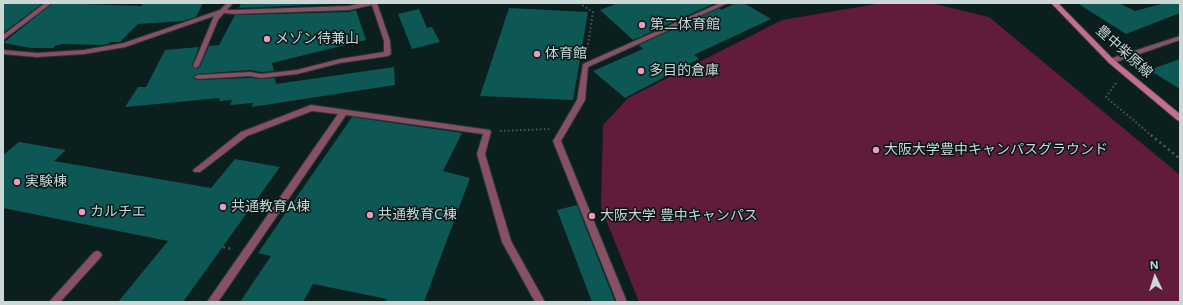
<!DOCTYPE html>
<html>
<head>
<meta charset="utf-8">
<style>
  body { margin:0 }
  #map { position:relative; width:1183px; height:305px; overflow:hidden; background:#0b1f1e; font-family:"Noto Sans",sans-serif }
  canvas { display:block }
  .frame { position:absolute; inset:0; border:4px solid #ccd8d8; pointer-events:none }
  .north { position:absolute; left:1135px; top:257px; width:40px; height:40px; -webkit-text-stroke:3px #031615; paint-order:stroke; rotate:356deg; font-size:11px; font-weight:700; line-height:16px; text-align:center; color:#ccd8d8 }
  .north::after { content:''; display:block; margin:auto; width:14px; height:18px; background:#ccd8d8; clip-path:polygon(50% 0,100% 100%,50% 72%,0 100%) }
</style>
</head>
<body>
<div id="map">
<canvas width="1183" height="305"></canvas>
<div class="frame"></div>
<div class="north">N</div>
</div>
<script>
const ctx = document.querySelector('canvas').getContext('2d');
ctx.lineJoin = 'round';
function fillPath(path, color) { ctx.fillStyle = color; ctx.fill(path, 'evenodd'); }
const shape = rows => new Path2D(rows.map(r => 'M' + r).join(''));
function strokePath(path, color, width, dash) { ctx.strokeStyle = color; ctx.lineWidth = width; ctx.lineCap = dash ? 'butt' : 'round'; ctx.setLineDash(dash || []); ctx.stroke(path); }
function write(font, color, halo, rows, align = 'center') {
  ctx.font = font + ' "Noto Sans","Noto Sans JP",sans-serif'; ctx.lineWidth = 3; ctx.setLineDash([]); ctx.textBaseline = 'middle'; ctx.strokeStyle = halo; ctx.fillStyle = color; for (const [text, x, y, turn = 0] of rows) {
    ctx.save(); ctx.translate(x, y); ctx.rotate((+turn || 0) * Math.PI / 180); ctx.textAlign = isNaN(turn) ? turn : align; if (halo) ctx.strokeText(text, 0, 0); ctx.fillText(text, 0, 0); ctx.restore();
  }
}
fillPath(shape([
  [882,3,931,3,989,17,1180,175,1180,302,639,302,601,207,603,125,628,98,782,20]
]), '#611c3b');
fillPath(shape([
  [3,3,43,3,3,33],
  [53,3,85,3,84,4,141,6,143,4,203,3,196,17,183,21,138,24,120,42,110,42,108,44,102,45,62,44,60,45,56,45,53,48,31,48,3,43],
  [241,3,354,3,239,8],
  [618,3,712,3,713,4,633,40,600,10],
  [736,3,744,3,771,19,694,55,699,59,625,98,593,71,643,49,639,45,720,8,721,10],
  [1077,3,1119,3,1135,11,1165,3,1180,3,1180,13,1126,34],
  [509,8,588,12,573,100,480,96],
  [419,9,427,28,432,27,440,42,412,49,398,14],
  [356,10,366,40,272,63,274,71,261,72,250,70,198,74,193,78,198,80,250,78,261,79,275,78,276,84,394,67,395,85,252,107,253,103,230,105,232,100,219,101,220,98,125,107,138,87,146,87,165,50,199,47,192,65,197,69,200,67,209,46,219,45,235,15,349,12],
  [1180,59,1180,89,1149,70],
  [352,117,462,133,443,171,470,178,424,302,385,302,387,299,313,284,303,302,240,302,271,256,258,253],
  [19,142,66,150,54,161,211,188,235,159,280,167,183,302,118,302,168,241,3,208,3,155],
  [577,205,615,302,592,302,557,210]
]), '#0d5755');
const lane = shape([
  [720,3,728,3,588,67,585,100,561,141,627,302,617,302,553,141,577,100,583,64,720,3],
  [311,105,490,130,491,132,485,154,511,241,545,302,535,302,502,242,477,154,483,134,346,115,218,302,207,302,338,114,312,111,247,136,200,172,194,172,193,170,241,132,311,105]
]);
const street = shape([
  [45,3,52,3,3,40,3,35,45,3],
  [227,3,233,3,227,10,234,10,349,6,363,3,377,3,390,41,391,54,388,56,340,63,297,74,261,78,250,76,198,79,194,77,198,75,250,72,261,74,297,70,340,59,384,52,384,41,372,5,349,10,234,14,224,13,218,20,199,66,196,68,193,66,214,16,125,47,84,54,37,57,3,54,3,50,37,53,84,50,124,43,220,10,227,3],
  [1180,36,1180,40,1113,63,1109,63,1108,61,1109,59,1180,36],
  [97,251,100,252,102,255,100,258,60,302,49,302,94,252,97,251]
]);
const secondary = shape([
  [1051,3,1058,3,1113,59,1180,114,1180,121,1177,120,1109,63,1051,3]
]);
strokePath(lane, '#263938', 2);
strokePath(street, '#263938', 2);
strokePath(secondary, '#263938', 2);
strokePath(shape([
  [579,3,593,12,587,51],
  [1116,83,1106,97,1152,136],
  [500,131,549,129]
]), '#4a5b5a', 2, [1.5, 2.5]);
strokePath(shape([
  [1151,135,1180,159],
  [223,247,231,249]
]), '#4a5b5a', 2.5, [2, 3.5]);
fillPath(lane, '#875064');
fillPath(street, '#875064');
fillPath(secondary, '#c56d8e');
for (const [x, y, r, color] of [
  [642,25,4,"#ef9ab8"],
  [267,39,4,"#ef9ab8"],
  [537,54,4,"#ef9ab8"],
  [641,71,4,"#ef9ab8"],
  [876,150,4,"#ef9ab8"],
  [17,182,4,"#ef9ab8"],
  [223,207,4,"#ef9ab8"],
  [82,212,4,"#ef9ab8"],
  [370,215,4,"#ef9ab8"],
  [592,216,4,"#ef9ab8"]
]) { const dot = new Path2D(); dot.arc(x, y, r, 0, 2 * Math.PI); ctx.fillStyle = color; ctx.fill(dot); strokePath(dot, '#031615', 1.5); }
write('14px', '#ccd8d8', '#031615', [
  ["第二体育館",650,25],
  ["メゾン待兼山",275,39],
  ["体育館",545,54],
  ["多目的倉庫",649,71],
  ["大阪大学豊中キャンパスグラウンド",884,150],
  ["実験棟",25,182],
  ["共通教育A棟",231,207],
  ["カルチエ",90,212],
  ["共通教育C棟",378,215],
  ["大阪大学 豊中キャンパス",600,216]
], 'left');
write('14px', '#ccd8d8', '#031615', [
  ["豊中柴原線",1124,52,42]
]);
</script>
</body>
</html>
